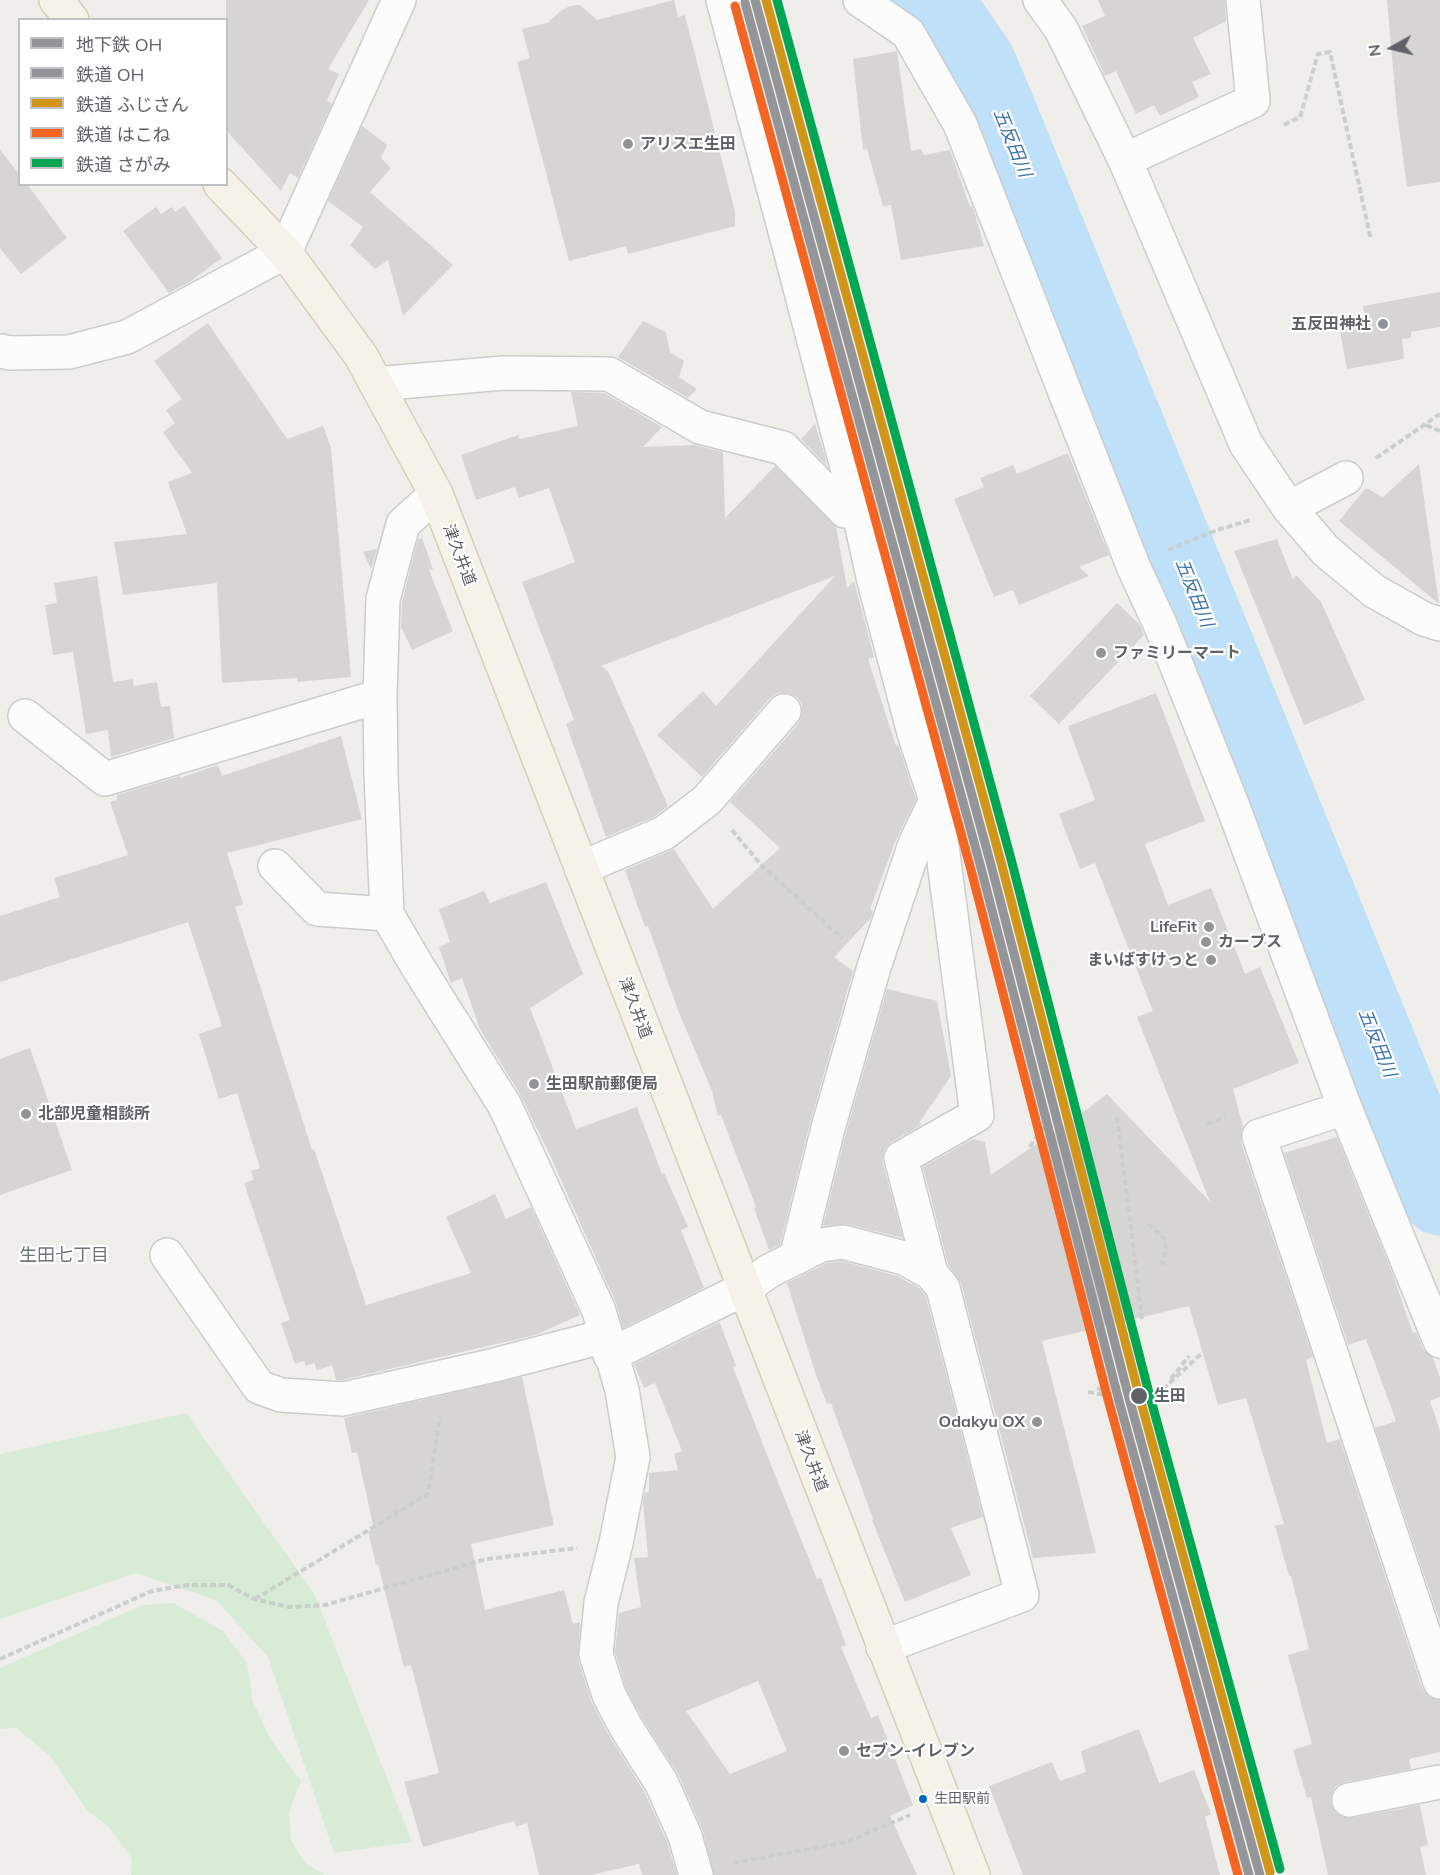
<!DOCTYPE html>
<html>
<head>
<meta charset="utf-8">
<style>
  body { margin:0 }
  #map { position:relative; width:1440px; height:1875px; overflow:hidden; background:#efeeea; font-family:Mulish,"Noto Sans JP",sans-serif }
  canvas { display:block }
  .legend { position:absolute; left:18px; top:18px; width:210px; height:168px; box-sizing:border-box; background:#fff; border:2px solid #bfc1c3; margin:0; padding:8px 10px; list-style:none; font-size:18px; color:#5f6368 }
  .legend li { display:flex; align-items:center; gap:12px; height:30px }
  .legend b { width:30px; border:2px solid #bfc1c3 }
  .north { position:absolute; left:1362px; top:18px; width:60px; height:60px; -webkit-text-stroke:4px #fff; paint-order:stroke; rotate:262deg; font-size:16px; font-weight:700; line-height:24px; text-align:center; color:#5f6368 }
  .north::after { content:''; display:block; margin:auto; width:21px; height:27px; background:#5f6368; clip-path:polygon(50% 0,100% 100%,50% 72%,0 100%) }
</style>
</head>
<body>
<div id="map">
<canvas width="1440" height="1875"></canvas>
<ul class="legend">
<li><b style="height:8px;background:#939598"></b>地下鉄 OH</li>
<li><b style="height:8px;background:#939598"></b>鉄道 OH</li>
<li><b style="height:8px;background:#d1951a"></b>鉄道 ふじさん</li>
<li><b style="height:8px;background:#f26522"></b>鉄道 はこね</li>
<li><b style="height:8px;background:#00a651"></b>鉄道 さがみ</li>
</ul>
<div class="north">N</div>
</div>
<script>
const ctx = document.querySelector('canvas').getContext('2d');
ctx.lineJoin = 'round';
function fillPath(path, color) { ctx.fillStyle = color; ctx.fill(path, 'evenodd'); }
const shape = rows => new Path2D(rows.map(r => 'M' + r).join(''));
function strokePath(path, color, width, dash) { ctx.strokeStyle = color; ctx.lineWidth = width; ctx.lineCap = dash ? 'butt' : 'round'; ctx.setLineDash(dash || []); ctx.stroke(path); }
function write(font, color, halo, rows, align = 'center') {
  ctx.font = font + ' Mulish,"Noto Sans JP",sans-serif'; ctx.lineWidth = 4.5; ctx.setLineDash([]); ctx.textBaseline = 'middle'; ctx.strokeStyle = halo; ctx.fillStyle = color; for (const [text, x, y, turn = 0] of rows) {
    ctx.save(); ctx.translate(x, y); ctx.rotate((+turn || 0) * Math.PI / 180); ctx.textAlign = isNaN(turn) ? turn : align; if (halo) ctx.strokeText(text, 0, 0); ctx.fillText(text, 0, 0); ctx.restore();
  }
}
fillPath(shape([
  [186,1413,314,1593,412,1842,334,1853,268,1657,216,1600,136,1573,0,1619,0,1454],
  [173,1603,223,1631,247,1663,253,1702,271,1740,301,1781,289,1812,291,1840,305,1863,325,1875,131,1875,132,1859,109,1827,87,1810,49,1755,16,1728,0,1729,0,1668,143,1605]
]), '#d8ebd6');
strokePath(shape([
  [928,0,949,20,978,62,996,104,1416,1136,1440,1198]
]), '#bfe0f9', 75);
fillPath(shape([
  [226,0,369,0,328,69,339,74,327,100,332,104,298,178,290,173,281,191,226,130],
  [674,0,678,17,685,15,735,212,735,226,628,254,626,246,569,261,517,62,530,58,522,29,547,23,562,10,570,6,580,5,597,20],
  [1098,0,1225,0,1226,21,1193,38,1211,74,1192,82,1199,97,1160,116,1154,105,1136,114,1116,71,1105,76,1082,26,1105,16],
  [1387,0,1440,0,1440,182,1407,187,1397,113],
  [897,51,911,151,921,149,924,155,950,150,970,207,972,206,975,214,984,246,901,260,891,205,883,206,867,149,863,150,853,59],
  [362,126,387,145,381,158,391,168,370,192,453,265,403,316,388,260,375,269,350,245,363,227,328,201],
  [0,150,20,175,20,184,27,184,67,238,21,274,0,248],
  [184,206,222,258,191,281,169,293,123,231,156,207,161,214,172,207,175,212],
  [1440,292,1440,327,1411,332,1411,338,1402,339,1404,359,1347,369,1338,321,1365,317,1363,306],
  [643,321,666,332,670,352,684,361,679,377,697,389,688,398,618,357],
  [208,323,287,439,323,426,331,448,351,677,297,682,297,678,222,683,217,583,123,595,114,542,187,534,168,482,192,473,163,432,175,423,166,410,182,399,154,361],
  [571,392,604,393,662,427,643,447,695,445,723,452,725,518,775,466,836,526,847,588,854,581,874,657,868,659,896,746,898,744,916,799,895,842,870,909,873,911,871,918,834,957,853,971,810,1123,780,1245,769,1250,754,1208,756,1207,721,1115,718,1116,712,1091,678,1010,648,926,645,927,625,870,674,849,713,909,780,848,730,802,799,723,802,714,802,705,797,697,787,693,778,693,770,698,702,777,657,735,703,691,716,706,835,576,601,666,608,671,668,806,654,817,606,837,566,724,574,720,522,582,575,562,549,488,519,498,515,487,476,500,461,455,518,435,520,439,578,426],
  [815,424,824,453,827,466,801,439],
  [1068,453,1109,555,1079,567,1089,576,1019,605,1013,590,994,597,954,499,984,487,980,478,1013,465,1017,474],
  [1419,464,1439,604,1339,521,1366,488,1383,497],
  [422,538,433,569,429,570,453,631,412,650,401,627,402,602,418,539],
  [1277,539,1293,580,1296,575,1321,602,1365,700,1304,725,1234,551],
  [377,549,371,569,363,552],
  [97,576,113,682,133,679,134,686,157,682,161,707,170,706,174,738,111,757,108,730,86,734,73,652,53,655,45,605,57,603,54,583],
  [1117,603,1140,625,1144,635,1059,724,1030,696],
  [1156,693,1205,821,1145,844,1168,905,1211,888,1245,974,1260,967,1299,1063,1233,1089,1243,1127,1241,1133,1241,1142,1313,1357,1306,1360,1327,1443,1340,1439,1422,1688,1428,1696,1440,1700,1440,1752,1409,1759,1411,1769,1345,1782,1336,1786,1332,1793,1331,1804,1335,1812,1342,1817,1352,1818,1420,1805,1428,1845,1420,1847,1426,1875,1328,1875,1311,1797,1307,1798,1293,1750,1312,1744,1288,1655,1309,1649,1291,1576,1289,1576,1275,1526,1284,1524,1246,1398,1218,1405,1189,1306,1042,1341,1096,1553,1033,1558,961,1283,948,1264,923,1167,973,1139,985,1142,991,1175,1089,1108,1107,1094,1210,1202,1137,1017,1153,1011,1095,863,1080,869,1059,814,1095,800,1068,726],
  [341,736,362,819,227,853,243,904,235,907,312,1150,314,1149,366,1305,471,1273,446,1217,495,1194,506,1219,531,1207,580,1315,535,1335,342,1380,336,1380,332,1365,317,1370,314,1363,306,1366,304,1361,295,1364,281,1323,290,1320,244,1183,254,1180,251,1171,260,1168,237,1093,219,1099,199,1034,222,1026,188,922,0,982,0,916,60,897,54,878,128,855,110,802,117,800,117,795,180,776,180,778,218,765,222,776],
  [546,882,583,974,530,1008,576,1129,637,1107,662,1174,664,1173,688,1227,681,1230,704,1288,623,1328,616,1303,549,1153,521,1096,480,1029,462,978,451,983,439,947,450,942,439,909,484,891,490,903],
  [887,989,937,1001,951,1076,919,1123,923,1124,891,1142,886,1147,883,1154,883,1163,903,1238,847,1224,823,1226,846,1133],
  [30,1048,72,1170,0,1195,0,1059],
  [1337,1137,1393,1275,1413,1334,1416,1332,1423,1349,1433,1358,1440,1378,1440,1397,1430,1401,1440,1431,1440,1622,1375,1428,1396,1421,1366,1339,1348,1345,1284,1153],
  [842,1261,897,1276,919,1288,926,1297,983,1517,951,1528,971,1575,905,1602,872,1520,873,1519,831,1403,827,1404,817,1378,787,1283,827,1263],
  [718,1323,720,1323,736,1366,733,1367,767,1455,817,1579,821,1578,846,1645,841,1647,871,1718,878,1715,913,1805,890,1816,917,1875,714,1875,703,1831,678,1774,643,1720,626,1688,615,1652,619,1613,641,1607,634,1558,648,1557,643,1502,645,1493,649,1492,649,1473,678,1470,674,1454,682,1451,655,1383,644,1388,634,1364],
  [758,1681,787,1751,730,1774,686,1711],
  [522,1377,554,1525,471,1544,485,1610,564,1590,573,1624,580,1622,578,1659,591,1701,611,1739,644,1791,667,1842,677,1875,642,1875,639,1864,591,1875,539,1875,527,1823,516,1827,514,1821,423,1847,404,1782,439,1773,411,1665,404,1667,378,1564,376,1565,368,1531,374,1529,357,1452,352,1453,344,1418],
  [1139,1729,1159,1783,1194,1770,1211,1814,1205,1817,1220,1875,1023,1875,989,1786,1052,1762,1060,1781,1086,1772,1081,1751]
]), '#d6d5d3');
const minor = shape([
  [723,0,788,242,859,513,874,581,914,733,936,800,977,1115,901,1158,931,1273,943,1288,1022,1595,883,1647],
  [860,0,908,33,960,124,1134,568,1160,624,1232,804,1345,1108,1440,1341],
  [1040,0,1061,29,1125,160,1246,444,1289,508,1326,551,1374,591,1424,619,1440,624],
  [1125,160,1253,101,1243,0],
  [0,351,10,353,69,352,127,337,285,252,399,0],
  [376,384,503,373,609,374,700,427,783,448,845,511,859,513],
  [436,494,403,524,383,599,380,696,381,776,387,914,416,964,505,1106,599,1311,622,1390,633,1457,616,1543,601,1603,596,1654,609,1695,627,1729,661,1782,685,1836,696,1875],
  [1289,508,1346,478],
  [25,716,105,779,380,696],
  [275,866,317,909,387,914],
  [581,868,664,833,707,800,784,711],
  [1345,1108,1259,1136,1440,1682],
  [167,1255,259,1387,281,1395,343,1399,495,1365,605,1336],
  [796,1258,828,1128,874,967,915,844,936,800],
  [610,1355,744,1289,769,1271,821,1245,843,1242,904,1258,931,1273],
  [1349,1800,1440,1782]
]);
const major = shape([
  [56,0,72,20],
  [220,184,285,252,361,356,436,494,973,1875]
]);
strokePath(minor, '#cbcccc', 36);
strokePath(major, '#d7ceb8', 36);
strokePath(shape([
  [1284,125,1300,117,1318,54,1330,52,1371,240],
  [1426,425,1440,431],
  [1376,458,1440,414],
  [1168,550,1217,530,1251,520],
  [732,830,762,866,842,938],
  [1117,1117,1142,1319],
  [1207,1124,1225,1117],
  [1030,1147,1049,1116],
  [1148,1224,1166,1240,1163,1265],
  [1171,1379,1189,1356],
  [1097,1388,1113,1395],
  [1163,1389,1201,1354],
  [1088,1392,1122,1398],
  [255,1599,428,1494,440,1417],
  [0,1659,152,1591,187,1585,228,1585,254,1599,289,1607,325,1605,487,1559,577,1548],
  [733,1863,847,1842,910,1815]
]), '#cacfcc', 4, [6, 3]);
strokePath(minor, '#fdfcfc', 33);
strokePath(major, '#f4f2e9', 33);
strokePath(shape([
  [745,3,981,868,1119,1401,1249,1875]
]), '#939598', 9);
strokePath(shape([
  [766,0,1001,862,1139,1395,1270,1872]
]), '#d1951a', 9);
strokePath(shape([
  [735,6,971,870,1109,1403,1238,1875]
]), '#f26522', 9);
strokePath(shape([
  [777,0,1011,859,1149,1393,1280,1869]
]), '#00a651', 9);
strokePath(shape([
  [755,0,991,865,1129,1398,1260,1875]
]), '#939598', 9);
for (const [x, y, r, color] of [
  [628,144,6,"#919496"],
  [1383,324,6,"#919496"],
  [1101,653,6,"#919496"],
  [1209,927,6,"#919496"],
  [1206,942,6,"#919496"],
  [1211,960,6,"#919496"],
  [534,1084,6,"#919496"],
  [26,1114,6,"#919496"],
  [1139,1396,9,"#5f6368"],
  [1037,1422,6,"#919496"],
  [844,1751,6,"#919496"],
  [923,1799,5,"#0065bd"]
]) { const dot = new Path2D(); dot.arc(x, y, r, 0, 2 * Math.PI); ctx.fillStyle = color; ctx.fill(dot); strokePath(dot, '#fff', 2); }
write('14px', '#5f6368', '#fff', [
  ["生田駅前",934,1799]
], 'left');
write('bold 16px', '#5f6368', '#fff', [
  ["アリスエ生田",640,144],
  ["五反田神社",1371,324,"right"],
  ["ファミリーマート",1113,653],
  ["LifeFit",1197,927,"right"],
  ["カーブス",1218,942],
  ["まいばすけっと",1199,960,"right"],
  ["生田駅前郵便局",546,1084],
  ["北部児童相談所",38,1114],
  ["Odakyu OX",1025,1422,"right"],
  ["セブン-イレブン",856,1751]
], 'left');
write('16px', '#5f6368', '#fff', [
  ["津久井道",459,555,69],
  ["津久井道",635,1008,69],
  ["津久井道",811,1461,69]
]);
write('bold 16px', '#5f6368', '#fff', [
  ["生田",1154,1396]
], 'left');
write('italic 18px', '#4174aa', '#fff', [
  ["五反田川",1012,143,68],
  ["五反田川",1194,593,68],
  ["五反田川",1377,1043,68]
]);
write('18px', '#70757a', '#fff', [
  ["生田七丁目",64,1256]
]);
</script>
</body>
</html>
